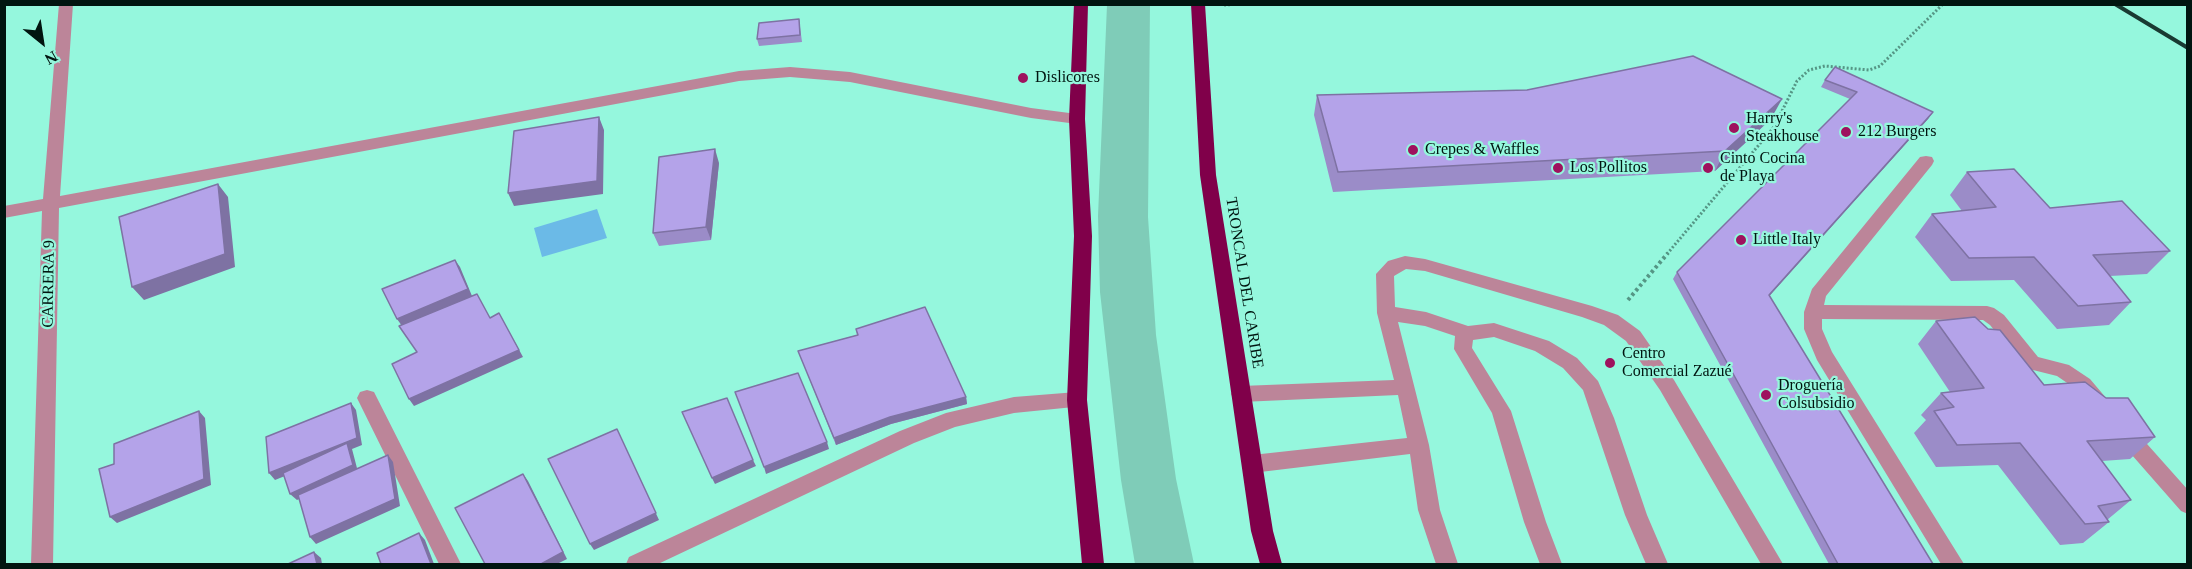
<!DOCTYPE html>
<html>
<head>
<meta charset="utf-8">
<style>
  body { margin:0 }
  #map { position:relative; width:2192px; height:569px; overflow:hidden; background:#95f7dd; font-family:Georgia,serif }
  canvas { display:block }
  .frame { position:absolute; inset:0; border:6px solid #011510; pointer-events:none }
  .north { position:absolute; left:12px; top:12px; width:60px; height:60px; -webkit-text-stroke:4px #95f7dd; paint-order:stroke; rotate:150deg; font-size:16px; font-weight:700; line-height:24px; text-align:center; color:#011510 }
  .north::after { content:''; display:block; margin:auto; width:21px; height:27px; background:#011510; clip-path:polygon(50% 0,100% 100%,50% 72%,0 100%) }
</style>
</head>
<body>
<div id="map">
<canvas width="2192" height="569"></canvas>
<div class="frame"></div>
<div class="north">N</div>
</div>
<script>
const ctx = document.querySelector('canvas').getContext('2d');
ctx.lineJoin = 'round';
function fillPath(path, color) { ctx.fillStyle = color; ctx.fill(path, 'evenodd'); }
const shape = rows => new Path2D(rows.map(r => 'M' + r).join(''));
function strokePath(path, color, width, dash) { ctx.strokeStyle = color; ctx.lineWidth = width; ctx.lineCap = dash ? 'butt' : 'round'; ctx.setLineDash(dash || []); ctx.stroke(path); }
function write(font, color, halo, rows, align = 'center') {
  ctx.font = font + ' Georgia,serif'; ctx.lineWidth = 4.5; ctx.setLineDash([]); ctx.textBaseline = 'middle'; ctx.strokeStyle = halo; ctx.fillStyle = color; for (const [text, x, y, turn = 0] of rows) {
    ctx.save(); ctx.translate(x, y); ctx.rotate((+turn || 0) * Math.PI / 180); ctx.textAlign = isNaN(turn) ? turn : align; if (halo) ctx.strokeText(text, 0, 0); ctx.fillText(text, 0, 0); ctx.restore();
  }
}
fillPath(shape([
  [1107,5,1150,5,1148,217,1156,335,1176,479,1194,564,1135,564,1121,480,1100,292,1098,216]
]), '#7fccb8');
fillPath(shape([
  [597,209,607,238,542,257,534,228]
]), '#6bbae7');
strokePath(shape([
  [1224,5,1244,4],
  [1667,254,1774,127,1797,81,1809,70,1825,66,1869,70,1880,66,1943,4]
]), '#559685', 3, [2, 2]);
strokePath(shape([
  [1628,300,1668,253]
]), '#559685', 4, [3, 3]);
fillPath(shape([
  [1405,256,1425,259,1592,306,1618,315,1640,331,1674,380,1783,564,1761,564,1660,390,1626,341,1604,325,1582,317,1425,271,1406,269,1394,276,1395,307,1426,312,1468,326,1494,323,1549,341,1577,358,1598,381,1614,418,1647,515,1668,564,1646,564,1625,515,1583,390,1563,368,1535,351,1494,337,1473,340,1472,348,1511,411,1546,522,1562,564,1540,564,1524,522,1492,413,1454,349,1455,336,1425,326,1398,322,1429,445,1440,510,1458,564,1436,564,1418,510,1410,454,1252,473,1245,470,1242,464,1245,458,1252,455,1407,438,1398,395,1241,402,1234,400,1231,394,1234,388,1241,386,1394,380,1377,313,1376,274,1388,261,1405,256]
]), '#bc8599');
fillPath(shape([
  [59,4,73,4,60,196,739,71,790,67,850,72,1031,108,1077,114,1085,119,1077,124,1031,118,850,82,790,77,739,81,59,208,53,564,31,564,42,211,4,218,4,206,43,199,59,4],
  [1926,156,1932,157,1934,161,1932,165,1826,296,1824,305,1987,306,1994,308,2004,315,2038,357,2069,365,2090,379,2107,399,2104,405,2097,407,2090,405,2076,389,2057,376,2025,368,1990,325,1983,320,1822,319,1822,329,1832,352,1964,564,1941,564,1817,360,1804,329,1804,312,1812,289,1920,157,1926,156],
  [367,390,374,392,461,564,439,564,357,398,360,392,367,390],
  [1077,392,1084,394,1087,400,1084,406,1014,413,955,427,914,443,658,564,626,564,629,557,900,431,946,413,1014,397,1077,392],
  [2124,424,2131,426,2188,490,2188,514,2181,511,2117,438,2114,432,2117,426,2124,424]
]), '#bc8599');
fillPath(shape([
  [1074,4,1088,4,1085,119,1092,236,1087,400,1104,564,1082,564,1067,400,1074,236,1069,119,1074,4],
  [1191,4,1205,4,1216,175,1273,531,1282,564,1260,564,1251,531,1200,175,1191,4]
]), '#80004a');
strokePath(shape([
  [2115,4,2188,48]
]), '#193a32', 4);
fillPath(shape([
  [799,19,802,42,759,46,757,39],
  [1825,80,1933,112,1928,119,1769,296,1933,564,1829,564,1673,279,1677,272,1850,99,1821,87],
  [1317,95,1771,119,1715,171,1333,192,1314,115],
  [719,163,711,240,659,246,653,233],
  [1967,172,2050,208,2170,251,2147,274,2110,276,2131,302,2109,325,2057,329,2014,280,1951,281,1915,237,1932,214,1962,211,1950,195],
  [1936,321,2044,385,2155,437,2130,459,2102,461,2131,500,2107,520,2109,522,2083,543,2060,545,1998,465,1936,467,1914,433,1926,420,1921,415,1941,393,1950,392,1918,344],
  [856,329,966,397,967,404,891,424,836,445,798,351,857,335]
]), '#9b8cc8');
fillPath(shape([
  [1782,99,1771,119,1715,171,1725,151],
  [1933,112,1928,119,1764,302,1769,295],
  [599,117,604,130,603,194,514,206,508,193],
  [715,149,719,163,711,240,706,227],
  [218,184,228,197,235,267,144,300,132,287],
  [455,260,460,267,472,296,402,326,397,319],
  [499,313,523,357,414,406,409,399],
  [966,397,967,404,891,424,836,445,834,438,890,417],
  [351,403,356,410,362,445,352,449,358,472,297,500,290,494,349,450,275,480,269,473],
  [199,411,205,418,211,485,117,523,110,517],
  [620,436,659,520,594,550,590,544],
  [827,442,829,449,766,474,764,467],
  [388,455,393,462,400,506,316,544,310,537],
  [753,460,756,466,715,484,712,478],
  [523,474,528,481,567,559,557,564,541,564],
  [419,533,425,540,434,564,431,564],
  [314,552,321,558,322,564,317,564]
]), '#7e72a3');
const building = shape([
  [799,19,800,35,757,39,759,23,799,19],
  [1693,56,1782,99,1725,151,1338,172,1317,95,1527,90,1693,56],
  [1835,67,1933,112,1769,295,1933,564,1838,564,1677,272,1857,92,1825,80,1835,67],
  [599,117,597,181,508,193,514,131,599,117],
  [715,149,706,227,653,233,659,157,715,149],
  [2014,169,2050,208,2122,201,2170,251,2093,255,2131,302,2078,306,2034,257,1969,258,1932,214,1996,207,1967,172,2014,169],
  [218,184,225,254,132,287,119,217,218,184],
  [455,260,468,289,397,319,382,289,455,260],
  [477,294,490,318,499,313,519,350,409,399,392,364,417,352,399,326,477,294],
  [925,307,966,397,890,417,834,438,798,351,858,335,856,329,925,307],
  [1975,317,1988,329,2000,330,2044,385,2085,382,2106,398,2128,398,2155,437,2087,441,2131,500,2098,506,2109,522,2085,524,2020,443,1957,445,1934,411,1954,407,1941,393,1984,388,1936,321,1975,317],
  [798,373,827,442,764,467,735,392,798,373],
  [727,398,753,460,712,478,682,412,727,398],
  [351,403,357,438,269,473,266,437,351,403],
  [199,411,204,479,110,517,99,469,114,464,114,444,199,411],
  [617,429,656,513,590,544,548,459,617,429],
  [347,443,353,465,290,494,283,473,347,443],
  [388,455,395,499,310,537,298,495,388,455],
  [523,474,563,552,541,564,485,564,455,508,523,474],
  [419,533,431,564,381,564,377,553,419,533],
  [314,552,317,564,288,564,314,552]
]);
fillPath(building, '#b4a3e9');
strokePath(building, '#7e72a3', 1.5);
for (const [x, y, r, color] of [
  [1023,78,6,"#9e125e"],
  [1734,128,6,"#9e125e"],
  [1846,132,6,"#9e125e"],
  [1413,150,6,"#9e125e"],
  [1558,168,6,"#9e125e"],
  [1708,168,6,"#9e125e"],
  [1741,240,6,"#9e125e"],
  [1610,363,6,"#9e125e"],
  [1766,395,6,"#9e125e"]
]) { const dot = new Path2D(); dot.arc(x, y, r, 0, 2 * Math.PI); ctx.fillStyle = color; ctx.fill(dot); strokePath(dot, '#95f7dd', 2); }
write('16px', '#011510', '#95f7dd', [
  ["Dislicores",1035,78],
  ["Harry's",1746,119],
  ["Steakhouse",1746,137],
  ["212 Burgers",1858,132],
  ["Crepes & Waffles",1425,150],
  ["Cinto Cocina",1720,159],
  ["de Playa",1720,177],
  ["Los Pollitos",1570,168],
  ["Little Italy",1753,240],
  ["Centro",1622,354],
  ["Comercial Zazué",1622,372],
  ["Droguería",1778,386],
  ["Colsubsidio",1778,404]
], 'left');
write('16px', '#011510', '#95f7dd', [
  ["TRONCAL DEL CARIBE",1244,283,81],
  ["CARRERA 9",49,284,-89]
]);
</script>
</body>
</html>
